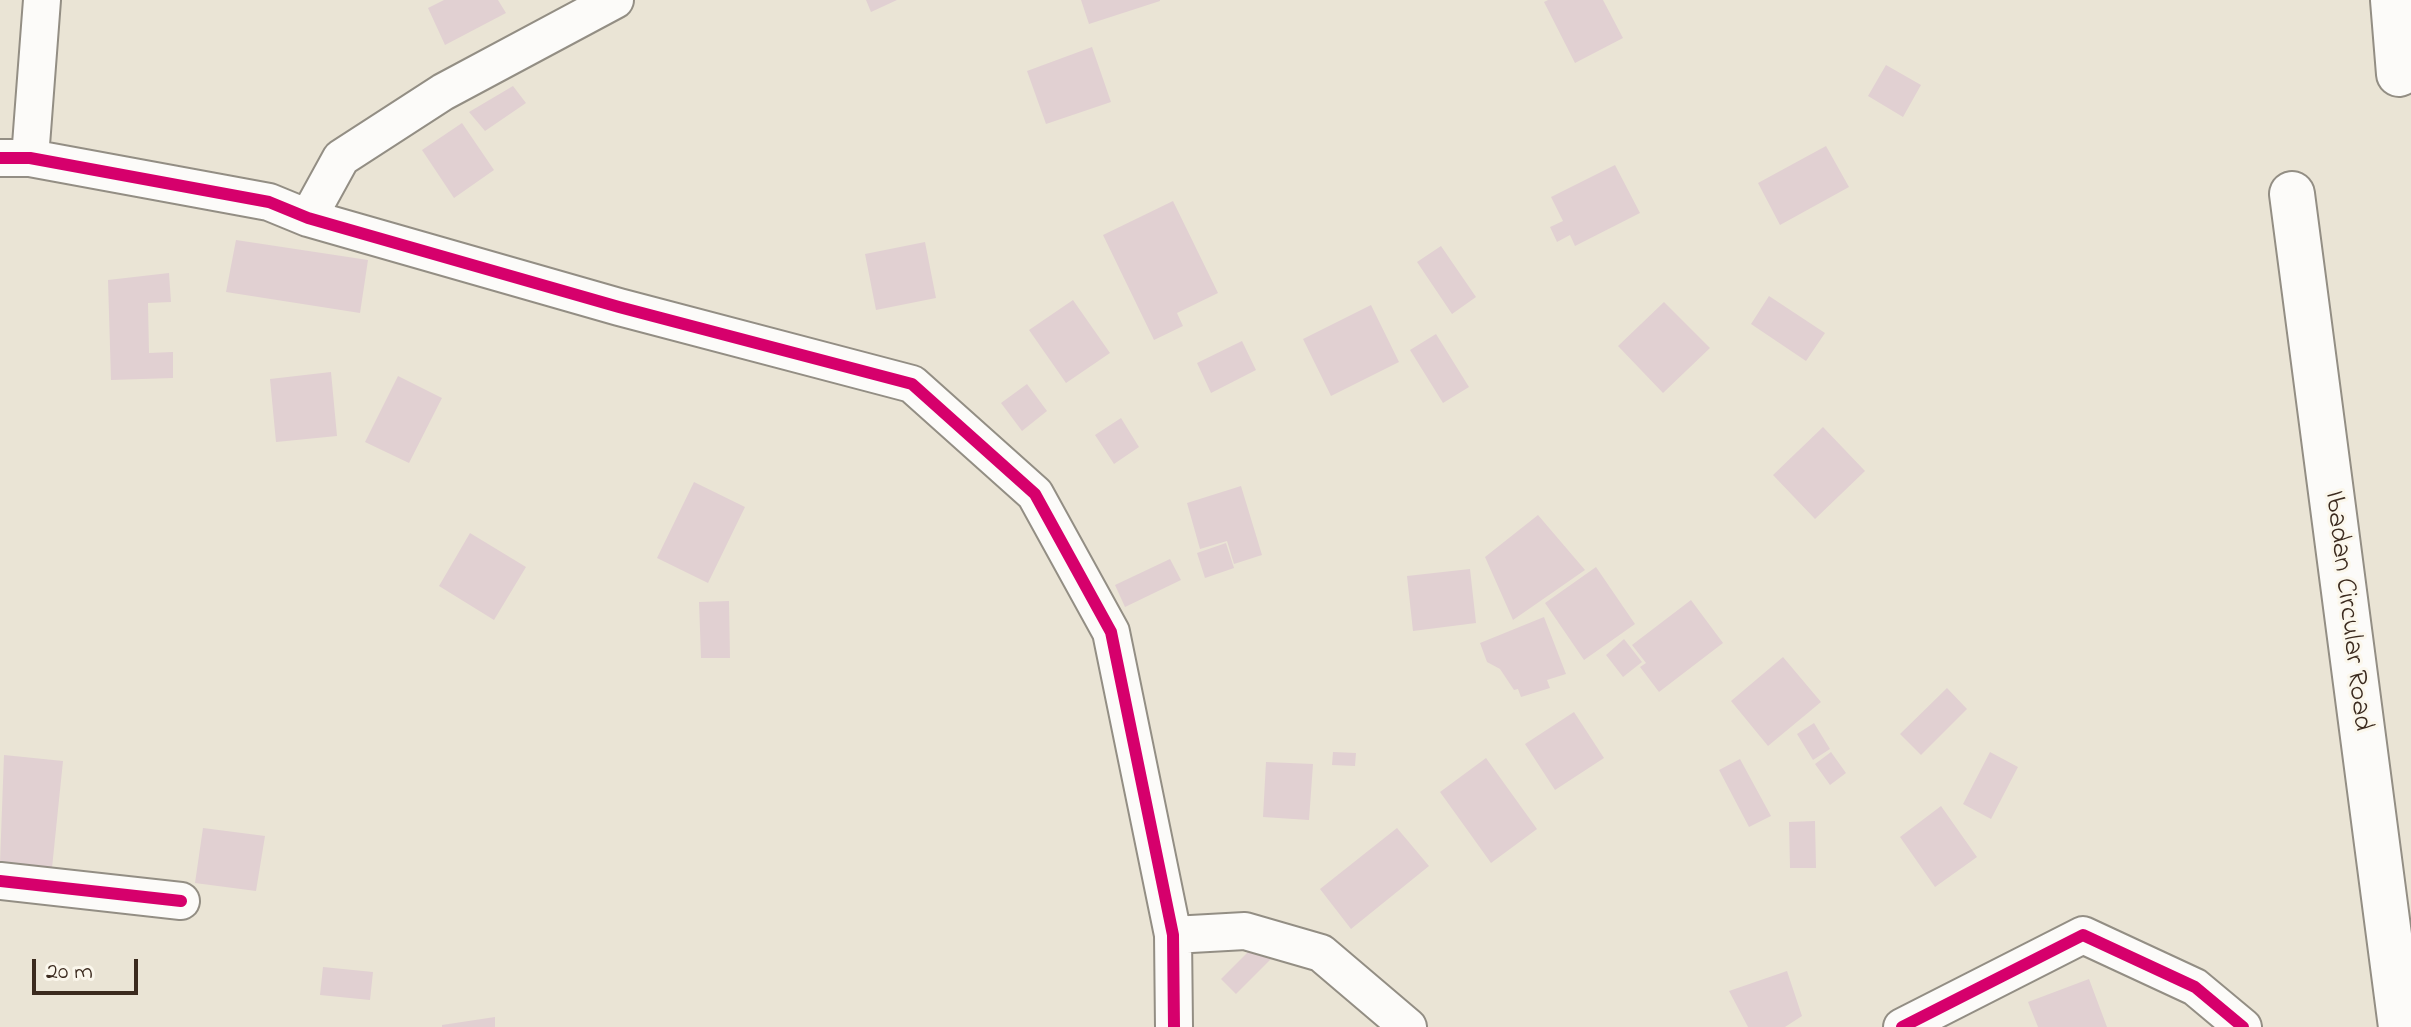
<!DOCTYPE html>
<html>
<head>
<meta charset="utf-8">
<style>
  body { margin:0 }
  #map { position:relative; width:2411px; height:1027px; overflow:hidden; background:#eae4d5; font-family:"Indie Flower",sans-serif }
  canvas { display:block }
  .scale { position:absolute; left:32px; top:959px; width:106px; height:36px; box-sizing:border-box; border:4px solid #3b2a1e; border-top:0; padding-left:10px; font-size:24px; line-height:28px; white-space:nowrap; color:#3b2a1e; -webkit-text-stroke:6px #fbf7ec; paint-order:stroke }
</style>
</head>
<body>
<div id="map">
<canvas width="2411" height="1027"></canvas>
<div class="scale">20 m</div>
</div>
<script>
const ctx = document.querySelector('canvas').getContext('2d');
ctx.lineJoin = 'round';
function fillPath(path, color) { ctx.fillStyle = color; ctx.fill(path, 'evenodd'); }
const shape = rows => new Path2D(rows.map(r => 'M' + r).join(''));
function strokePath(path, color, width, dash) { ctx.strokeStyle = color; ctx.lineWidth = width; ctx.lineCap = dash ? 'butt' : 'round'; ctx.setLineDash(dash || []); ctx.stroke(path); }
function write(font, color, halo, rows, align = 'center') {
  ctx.font = font + ' "Indie Flower",sans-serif'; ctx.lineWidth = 6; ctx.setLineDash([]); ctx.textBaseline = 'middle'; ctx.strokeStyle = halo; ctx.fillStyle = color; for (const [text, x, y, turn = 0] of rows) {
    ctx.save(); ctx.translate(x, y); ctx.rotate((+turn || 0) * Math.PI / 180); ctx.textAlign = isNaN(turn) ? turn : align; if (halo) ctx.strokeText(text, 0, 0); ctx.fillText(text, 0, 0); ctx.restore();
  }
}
fillPath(shape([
  [444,0,498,0,506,13,445,45,428,8],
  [866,0,897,0,871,12],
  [1081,0,1160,0,1160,1,1089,24],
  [1548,0,1603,0,1623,38,1575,63,1544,2],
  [1092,47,1111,102,1046,124,1027,71],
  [1886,65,1921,85,1903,117,1868,96],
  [513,86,526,103,485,131,469,112],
  [462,123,494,170,454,198,422,150],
  [1826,146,1849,187,1780,225,1758,183],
  [1615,165,1640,213,1575,246,1570,235,1557,242,1550,227,1563,221,1551,197],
  [1173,201,1218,293,1177,313,1183,326,1154,340,1103,235],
  [236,240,368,260,360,313,226,292],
  [925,242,936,298,876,310,865,254],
  [1441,246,1476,297,1452,314,1417,262],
  [169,273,171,302,148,303,149,353,173,352,173,378,111,380,108,280],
  [1769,296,1825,333,1806,361,1751,324],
  [1073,300,1110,353,1066,383,1029,330],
  [1664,302,1710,348,1663,393,1618,346],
  [1371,305,1399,362,1331,396,1303,339],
  [1436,334,1469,387,1443,403,1410,350],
  [1242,341,1256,370,1211,393,1197,363],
  [331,372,337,436,276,442,270,379],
  [398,376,442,398,409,463,365,442],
  [1027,384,1047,411,1022,431,1001,403],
  [1121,418,1139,447,1114,464,1095,435],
  [1823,427,1865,471,1815,519,1773,475],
  [694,482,745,507,708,583,657,558],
  [1241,486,1262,555,1234,564,1227,541,1200,549,1187,503],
  [1538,515,1585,570,1513,620,1485,557],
  [470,533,526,567,494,620,439,586],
  [1226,543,1234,568,1205,578,1197,553],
  [1170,559,1181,580,1125,607,1115,585],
  [1596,567,1635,624,1584,660,1545,603],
  [1470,569,1476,623,1413,631,1407,576],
  [1691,600,1723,643,1659,692,1640,667,1646,663,1632,645],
  [729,601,730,658,701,658,699,602],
  [1544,617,1566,674,1547,680,1550,688,1521,697,1518,689,1514,690,1500,669,1487,662,1480,643],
  [1624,639,1642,662,1623,677,1606,655],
  [1783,657,1821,702,1768,746,1731,701],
  [1947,688,1967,709,1921,755,1900,734],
  [1574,712,1604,758,1555,790,1525,744],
  [1814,723,1830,749,1813,760,1797,734],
  [1333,752,1356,753,1355,766,1332,765],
  [1831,752,1846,773,1830,785,1815,764],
  [1990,752,2018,767,1991,819,1963,804],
  [4,755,63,761,52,868,0,863],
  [1486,758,1537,829,1491,863,1440,792],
  [1740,759,1771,816,1749,827,1719,770],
  [1266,762,1313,764,1309,820,1263,817],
  [1941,806,1977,857,1935,887,1900,837],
  [1815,821,1816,868,1790,868,1789,822],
  [203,828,265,836,256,891,195,883],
  [1397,828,1429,866,1351,929,1320,889],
  [1273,927,1288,942,1236,994,1221,979],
  [323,967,373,972,370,1000,320,995],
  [1787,971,1802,1016,1785,1027,1748,1027,1729,991],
  [2089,979,2107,1027,2038,1027,2028,1002],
  [495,1017,495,1027,442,1027,442,1025]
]), '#e1d0d2');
const street = shape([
  [0,158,30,158,269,202,308,218,619,307,912,384,1035,494,1111,632,1173,935,1174,1027],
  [30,158,42,0],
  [308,218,341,158,443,92,615,0],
  [0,881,181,901],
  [1173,935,1245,931,1321,953,1408,1027],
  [1902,1027,2083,935,2195,987,2243,1027]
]);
const highway = shape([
  [2393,0,2399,74],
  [2292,194,2401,1027]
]);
strokePath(street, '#938e84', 40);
strokePath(highway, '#938e84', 48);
strokePath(street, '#fcfbf9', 36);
strokePath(highway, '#fcfbf9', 44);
strokePath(shape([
  [0,158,30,158,269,202,308,218,619,307,912,384,1035,494,1111,632,1173,935,1174,1027],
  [0,881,181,901],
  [1902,1027,2083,935,2195,987,2243,1027]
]), '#d6006c', 12);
write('28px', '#3b2a1e', '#fbf7ec', [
  ["Ibadan Circular Road",2346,611,83]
]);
</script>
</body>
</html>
